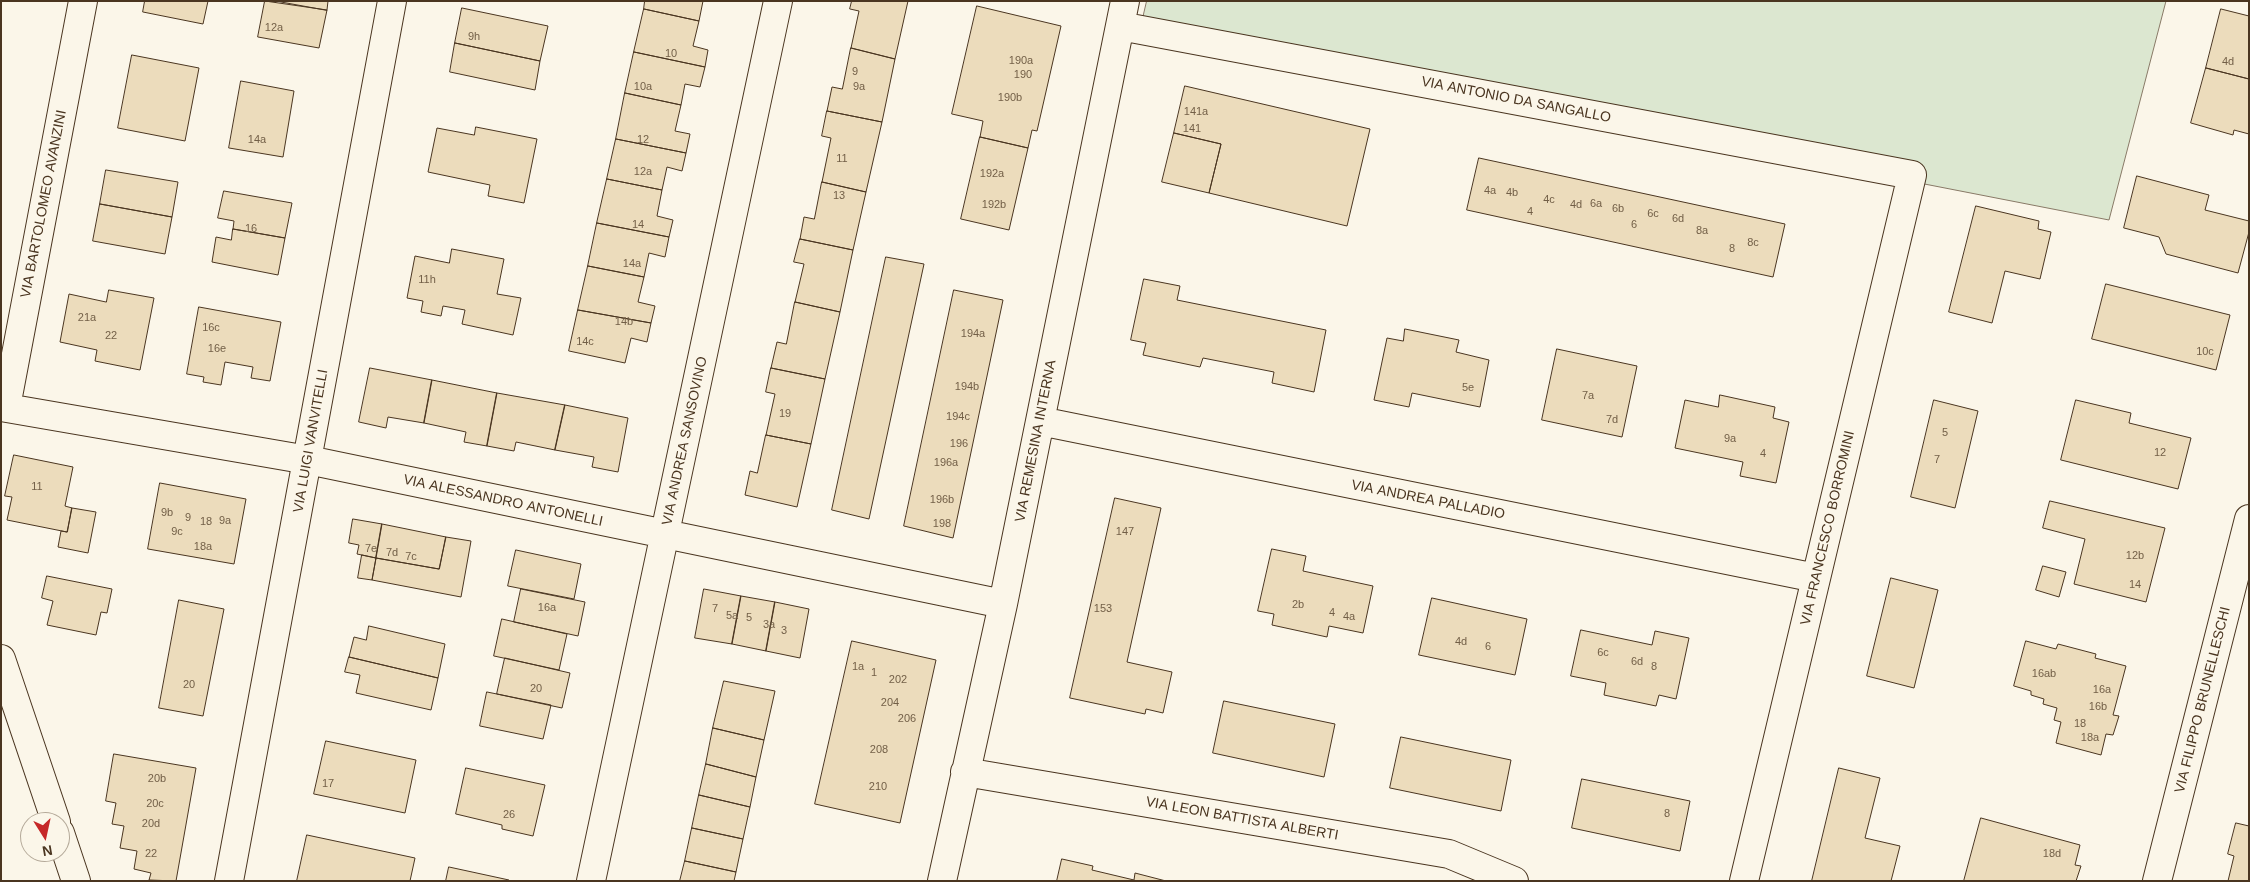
<!DOCTYPE html>
<html>
<head>
<meta charset="utf-8">
<style>
  body { margin:0 }
  #map { position:relative; width:2250px; height:882px; overflow:hidden; background:#fbf6e9; font-family:Helvetica,sans-serif }
  canvas { display:block }
  .frame { position:absolute; inset:0; border:2px solid #4a3520; pointer-events:none }
  .north { position:absolute; left:20px; top:812px; width:50px; height:50px; box-sizing:border-box; background:#fbf6e9; border:1px solid #b4a999; border-radius:50%; rotate:170deg; font-size:14px; font-weight:700; line-height:20px; text-align:center; color:#4a3520 }
  .north::after { content:''; display:block; margin:auto; width:18px; height:22px; background:#c62828; clip-path:polygon(50% 0,100% 100%,50% 72%,0 100%) }
</style>
</head>
<body>
<div id="map">
<canvas width="2250" height="882"></canvas>
<div class="frame"></div>
<div class="north">N</div>
</div>
<script>
const c = document.querySelector('canvas').getContext('2d');
c.lineJoin = 'round';
function fillPath(path, color) {
  c.fillStyle = color;
  c.fill(path, 'evenodd');
}
function strokePath(path, color, width, dash) {
  c.strokeStyle = color;
  c.lineWidth = width;
  c.lineCap = dash ? 'butt' : 'round';
  c.setLineDash(dash || []);
  c.stroke(path);
}
function write(font, color, halo, rows, align = 'center') {
  c.font = font + ' Helvetica,sans-serif';
  c.lineWidth = 4;
  c.setLineDash([]);
  c.textBaseline = 'middle';
  c.strokeStyle = halo;
  c.fillStyle = color;
  for (const [text, x, y, turn = 0] of rows) {
    c.save();
    c.translate(x, y);
    c.rotate((+turn || 0) * Math.PI / 180);
    c.textAlign = isNaN(turn) ? turn : align;
    if (halo) c.strokeText(text, 0, 0);
    c.fillText(text, 0, 0);
    c.restore();
  }
}
const green = new Path2D(`
  M1147,1h1019l-57,219 -969,-189z`);
const building = new Path2D(`
  M145,1h63l-5,23 -60,-12z
  M265,1l62,9 -8,38 -61,-11z
  M276,1h52l-1,9z
  M645,1h58l-4,20 -55,-12z
  M852,1h56l-13,58 -44,-11 8,-37 -9,-2z
  M977,6l84,20 -24,105 -5,-1 -4,18 -48,-11 3,-16 -31,-7z
  M462,8l86,18 -8,35 -85,-18z
  M644,9l55,12 -6,25 15,4 -3,17 -71,-15z
  M2221,9l28,7v63l-43,-11z
  M455,43l85,18 -5,29 -85,-18z
  M851,48l44,11 -13,63 -55,-11 5,-24 10,2z
  M634,52l71,15 -5,20 -15,-3 -4,21 -56,-12z
  M132,55l67,13 -14,73 -67,-13z
  M2206,68l43,11v55l-15,-4 -1,5 -42,-12z
  M241,81l53,10 -11,66 -54,-9z
  M1185,86l185,43 -23,97 -138,-33 12,-49 -47,-11z
  M625,93l56,12 -6,26 15,3 -4,19 -70,-14z
  M827,111l55,11 -16,70 -44,-10 9,-44 -9,-2z
  M476,127l61,12 -13,64 -36,-7 2,-11 -62,-13 9,-44 37,7z
  M1174,133l47,11 -12,49 -47,-11z
  M980,137l48,11 -19,82 -48,-11z
  M616,139l70,14 -4,18 -15,-4 -5,23 -55,-11z
  M1479,158l306,66 -12,53 -306,-67z
  M106,170l72,12 -6,35 -72,-13z
  M2137,176l72,19 -4,15 44,11v11l-11,41 -72,-19 -7,-17 -35,-9z
  M607,179l55,11 -5,26 16,4 -4,17 -72,-14z
  M822,182l44,10 -13,58 -53,-11 4,-22 10,2z
  M224,191l68,12 -7,35 -52,-9 1,-8 -16,-3z
  M100,204l72,13 -7,37 -72,-13z
  M1976,206l63,15 -1,8 13,3 -11,47 -35,-8 -13,52 -43,-11z
  M597,223l72,14 -4,20 -16,-4 -5,24 -56,-11z
  M233,229l52,9 -7,37 -66,-13 4,-25 15,3z
  M800,239l53,11 -13,62 -45,-10 9,-38 -10,-2z
  M452,249l52,10 -7,35 24,4 -8,37 -51,-11 3,-14 -22,-4 -2,10 -20,-4 2,-11 -16,-3 8,-42 34,7z
  M886,257l38,7 -55,255 -37,-9z
  M588,266l56,11 -6,25 17,4 -4,17 -73,-13z
  M1144,279l36,7 -3,14 149,30 -12,62 -42,-9 2,-11 -71,-14 -3,9 -57,-12 3,-12 -15,-3z
  M2106,284l124,31 -14,55 -124,-31z
  M109,290l45,8 -14,72 -45,-9 2,-11 -37,-8 9,-48 37,8z
  M954,290l49,10 -50,238 -49,-12z
  M795,302l45,10 -15,67 -54,-11 6,-26 9,2z
  M199,307l82,15 -11,59 -19,-3 2,-11 -28,-5 -4,23 -18,-3 1,-5 -17,-3z
  M578,310l73,13 -4,19 -16,-4 -6,25 -56,-12z
  M1405,329l54,11 -3,12 33,8 -9,47 -68,-14 -3,14 -35,-7 13,-62 16,3z
  M1557,349l80,17 -15,71 -80,-17z
  M370,368l62,12 -8,43 -36,-6 -2,11 -27,-6z
  M771,368l54,11 -14,65 -45,-9 9,-41 -9,-2z
  M432,380l65,13 -10,53 -23,-4 2,-10 -42,-9z
  M497,393l68,12 -10,45 -39,-8 -2,9 -27,-5z
  M1720,395l55,12 -2,11 16,4 -13,61 -36,-7 3,-14 -68,-14 10,-48 33,7z
  M1934,400l44,11 -23,97 -44,-11z
  M2076,400l55,13 -2,10 62,15 -13,51 -117,-29z
  M565,405l63,13 -10,54 -26,-5 2,-10 -39,-7z
  M766,435l45,9 -14,63 -52,-12 5,-24 7,2z
  M14,455l59,12 -8,39 7,2 -5,24 -60,-12 5,-23 -7,-1z
  M160,483l86,16 -12,65 -86,-15z
  M1115,498l46,10 -34,154 45,10 -9,41 -17,-4 -1,5 -75,-16z
  M2050,501l115,27 -19,74 -72,-18 11,-45 -42,-11z
  M72,508l24,4 -8,41 -30,-6 3,-16 6,1z
  M353,519l29,5 -6,34 -19,-4 2,-9 -10,-2z
  M382,524l64,13 -7,32 -63,-11z
  M446,537l25,4 -10,56 -89,-17 4,-22 63,11z
  M1272,549l34,7 -3,15 70,15 -10,47 -34,-7 -2,11 -55,-12 2,-11 -16,-3z
  M516,550l65,14 -7,35 -66,-13z
  M362,555l14,3 -4,22 -14,-2z
  M2043,566l23,6 -7,25 -23,-7z
  M47,576l65,13 -5,24 -6,-1 -5,23 -49,-10 6,-24 -11,-3z
  M1891,578l47,12 -24,98 -47,-12z
  M521,589l64,13 -7,34 -64,-14z
  M704,589l37,7 -9,48 -37,-6z
  M741,596l34,6 -9,49 -34,-7z
  M1432,598l95,21 -12,56 -96,-20z
  M179,600l45,9 -21,107 -44,-8z
  M775,602l34,7 -9,49 -34,-7z
  M502,619l65,15 -8,36 -65,-14z
  M369,626l76,18 -7,34 -89,-21 5,-20 12,3z
  M1581,630l71,15 3,-14 34,7 -13,61 -17,-4 -3,11 -52,-11 2,-12 -35,-7z
  M852,641l84,19 -36,163 -85,-19z
  M2026,641l30,8 2,-5 38,10 -1,4 31,8 -13,49 6,1 -6,19 -7,-1 -5,21 -45,-12 5,-21 -7,-2 3,-12 -14,-4 1,-5 -13,-4v-4l-17,-5z
  M349,657l89,21 -7,32 -75,-17 4,-18 -15,-3z
  M505,658l65,15 -8,35 -65,-14z
  M724,681l51,10 -11,49 -51,-12z
  M487,692l64,13 -8,34 -63,-13z
  M1224,701l111,23 -11,53 -111,-24z
  M713,728l51,12 -8,37 -50,-13z
  M1401,737l110,23 -10,51 -111,-23z
  M326,741l90,19 -11,53 -91,-19z
  M114,754l82,14 -20,113 -27,-1 2,-7 -17,-4 3,-18 -17,-3 4,-22 -12,-2 4,-21 -10,-2z
  M706,764l50,13 -6,30 -51,-12z
  M466,768l79,17 -12,51 -31,-7v-4l-46,-11z
  M1839,768l41,10 -15,60 35,8 -9,35h-79z
  M1582,779l108,22 -10,50 -108,-23z
  M699,795l51,12 -7,32 -51,-11z
  M1981,818l99,27 -5,20 6,1 -5,15h-112z
  M2236,823l13,3v55h-21l6,-25 -6,-2z
  M692,828l51,11 -7,33 -51,-11z
  M307,835l108,23 -5,23h-113z
  M1062,859l31,7 -1,4 42,10 1,-7 31,8h-109z
  M685,861l51,11 -2,9h-54z
  M449,867l60,13v1h-63z`);
const minor = new Path2D(`
  M1120,26l792,149 -168,706
  M1,407l307,53 695,144
  M6,407l77,-406
  M1040,421l776,157
  M1,659l55,163
  M965,772l484,82 65,27
  M60,833l16,48
  M229,881l163,-880
  M591,881l187,-880
  M942,881l61,-277 122,-603
  M2157,881l92,-362`);
const numberNames = [
  ["12a",274,28],
  ["9h",474,37],
  ["10",671,54],
  ["190a",1021,61],
  ["4d",2228,62],
  ["9",855,72],
  ["190",1023,75],
  ["10a",643,87],
  ["9a",859,87],
  ["190b",1010,98],
  ["141a",1196,112],
  ["141",1192,129],
  ["14a",257,140],
  ["12",643,140],
  ["11",842,159],
  ["12a",643,172],
  ["192a",992,174],
  ["4a",1490,191],
  ["4b",1512,193],
  ["13",839,196],
  ["4c",1549,200],
  ["6a",1596,204],
  ["192b",994,205],
  ["4d",1576,205],
  ["6b",1618,209],
  ["4",1530,212],
  ["6c",1653,214],
  ["6d",1678,219],
  ["14",638,225],
  ["6",1634,225],
  ["16",251,229],
  ["8a",1702,231],
  ["8c",1753,243],
  ["8",1732,249],
  ["14a",632,264],
  ["11h",427,280],
  ["21a",87,318],
  ["14b",624,322],
  ["16c",211,328],
  ["194a",973,334],
  ["22",111,336],
  ["14c",585,342],
  ["16e",217,349],
  ["10c",2205,352],
  ["194b",967,387],
  ["5e",1468,388],
  ["7a",1588,396],
  ["19",785,414],
  ["194c",958,417],
  ["7d",1612,420],
  ["5",1945,433],
  ["9a",1730,439],
  ["196",959,444],
  ["12",2160,453],
  ["4",1763,454],
  ["7",1937,460],
  ["196a",946,463],
  ["11",37,487],
  ["196b",942,500],
  ["9b",167,513],
  ["9",188,518],
  ["9a",225,521],
  ["18",206,522],
  ["198",942,524],
  ["9c",177,532],
  ["147",1125,532],
  ["18a",203,547],
  ["7e",371,549],
  ["7d",392,553],
  ["12b",2135,556],
  ["7c",411,557],
  ["14",2135,585],
  ["2b",1298,605],
  ["16a",547,608],
  ["7",715,609],
  ["153",1103,609],
  ["4",1332,613],
  ["5a",732,616],
  ["4a",1349,617],
  ["5",749,618],
  ["3a",769,625],
  ["3",784,631],
  ["4d",1461,642],
  ["6",1488,647],
  ["6c",1603,653],
  ["6d",1637,662],
  ["1a",858,667],
  ["8",1654,667],
  ["1",874,673],
  ["16ab",2044,674],
  ["202",898,680],
  ["20",189,685],
  ["20",536,689],
  ["16a",2102,690],
  ["204",890,703],
  ["16b",2098,707],
  ["206",907,719],
  ["18",2080,724],
  ["18a",2090,738],
  ["208",879,750],
  ["20b",157,779],
  ["17",328,784],
  ["210",878,787],
  ["20c",155,804],
  ["8",1667,814],
  ["26",509,815],
  ["20d",151,824],
  ["22",151,854],
  ["18d",2052,854]
];
const streetNames = [
  ["VIA ANTONIO DA SANGALLO",1516,100,11],
  ["VIA BARTOLOMEO AVANZINI",44,204,-79],
  ["VIA LUIGI VANVITELLI",311,441,-80],
  ["VIA ANDREA SANSOVINO",685,441,-78],
  ["VIA REMESINA INTERNA",1036,441,-79],
  ["VIA ANDREA PALLADIO",1428,500,11],
  ["VIA ALESSANDRO ANTONELLI",503,501,12],
  ["VIA FRANCESCO BORROMINI",1828,528,-77],
  ["VIA FILIPPO BRUNELLESCHI",2203,700,-76],
  ["VIA LEON BATTISTA ALBERTI",1242,819,10]
];
fillPath(green, '#dce7d0');
strokePath(green, '#887966', 1);
fillPath(building, '#ecdcbc');
strokePath(building, '#4a3520', 1);
strokePath(minor, '#4a3520', 30);
strokePath(minor, '#fbf6e9', 28);
write('11px', '#725f47', null, numberNames);
write('14px', '#4a3520', '#fbf6e9', streetNames);
</script>
</body>
</html>
